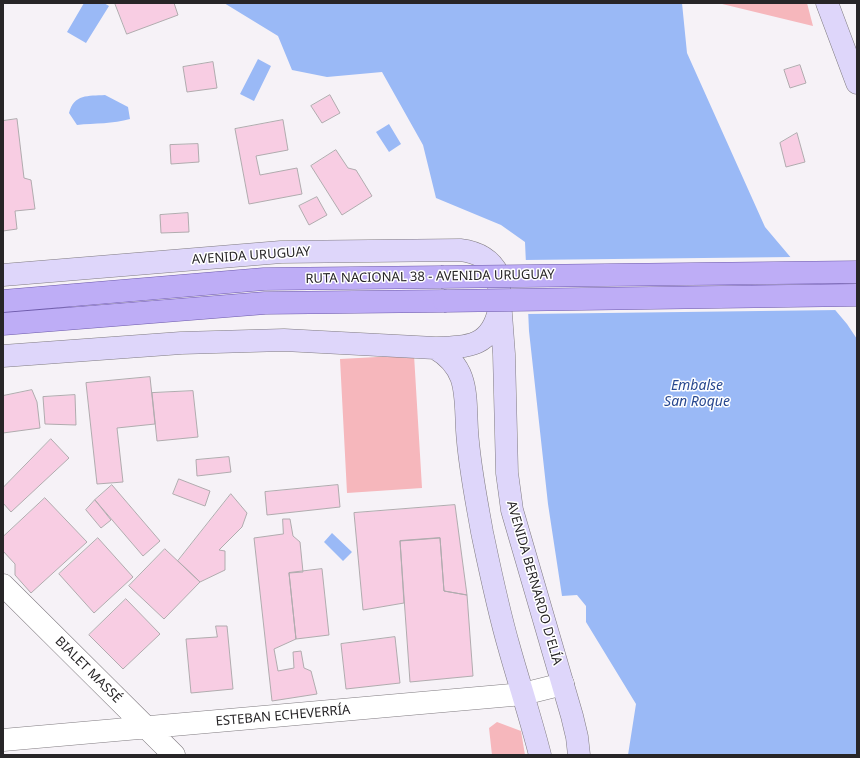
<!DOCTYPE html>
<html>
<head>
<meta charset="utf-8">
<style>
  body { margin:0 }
  #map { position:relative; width:860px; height:758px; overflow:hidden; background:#f6f2f7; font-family:"Noto Sans",sans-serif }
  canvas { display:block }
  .frame { position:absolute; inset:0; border:4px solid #272527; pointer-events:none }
</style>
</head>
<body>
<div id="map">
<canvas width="860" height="758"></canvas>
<div class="frame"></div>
</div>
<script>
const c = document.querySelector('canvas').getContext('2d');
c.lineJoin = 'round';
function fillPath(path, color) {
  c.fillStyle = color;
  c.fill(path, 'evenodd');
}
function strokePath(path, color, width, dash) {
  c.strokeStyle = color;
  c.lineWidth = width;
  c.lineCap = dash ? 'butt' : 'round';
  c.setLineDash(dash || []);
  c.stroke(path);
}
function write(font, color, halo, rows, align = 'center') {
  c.font = font + ' "Noto Sans",sans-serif';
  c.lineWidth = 3;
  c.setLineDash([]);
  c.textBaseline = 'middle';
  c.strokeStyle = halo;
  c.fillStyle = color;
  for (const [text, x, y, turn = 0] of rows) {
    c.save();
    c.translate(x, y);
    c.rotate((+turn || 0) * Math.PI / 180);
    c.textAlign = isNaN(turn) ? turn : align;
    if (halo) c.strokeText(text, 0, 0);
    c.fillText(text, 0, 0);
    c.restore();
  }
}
const green = new Path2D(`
  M718,3h89l6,23z
  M414,355l8,133 -75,5 -7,-134z
  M497,722l24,9 4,24h-33l-3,-27z`);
const water = new Path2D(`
  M84,3h20l5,3 -23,37 -19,-11z
  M224,3h458l5,50 78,174 82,97 10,15v416h-229l8,-51 -50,-82v-16l-9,-11 -15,1 -14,-92 -19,-173 -4,-89 -24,-17 -65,-27 -13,-53 -41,-73 -55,5 -35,-7 -14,-34z
  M258,59l13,7 -17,35 -14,-7z
  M105,95l23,12 2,12c-17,5 -35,4 -53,6l-8,-12c5,-19 19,-17 36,-18z
  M389,124l12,20 -12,8 -13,-20z
  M332,533l20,19 -9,9 -19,-19z`);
const pier = new Path2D(`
  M793,257l46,53 -313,4 -2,-54z`);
const building = new Path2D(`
  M115,3h59l4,12 -51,19z
  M213,62l4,26 -30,4 -4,-25z
  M800,65l6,18 -16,5 -6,-18z
  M330,95l10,18 -18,10 -11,-17z
  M17,119l7,59 7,2 4,29 -20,2 2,18 -14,2v-110z
  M283,120l5,30 -32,6 4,19 37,-7 5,26 -53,10 -14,-75z
  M797,133l8,29 -19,5 -6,-24z
  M198,144l1,18 -28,2 -1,-19z
  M336,150l12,18 8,2 16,26 -30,19 -31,-49z
  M317,197l10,18 -18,10 -10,-19z
  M188,213l1,19 -28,1 -1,-18z
  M150,377l5,47 -38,4 6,54 -26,2 -11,-101z
  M32,390l5,12 3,26 -37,5v-37z
  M193,391l5,46 -41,4 -5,-48z
  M75,395l1,30 -31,-1 -2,-27z
  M51,439l18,19 -58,54 -8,-9v-15z
  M229,457l2,15 -34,4 -1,-16z
  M179,479l31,12 -5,15 -32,-12z
  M112,485l48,56 -17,15 -48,-56z
  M338,485l2,22 -73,8 -2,-23z
  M231,494l16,19 -5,14 -23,23 6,1v19l-25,12 -22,-21z
  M45,498l42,44 -56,51 -16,-18v-11l-12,-13v-14z
  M95,500l16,20 -10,8 -15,-18z
  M455,505l12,90 -23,-4 -4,-53 -40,3 4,62 -41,7 -9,-97z
  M283,519h7l3,17 7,6 3,30 -14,1 7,66 -22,10 4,22 16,-3 -1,-16 8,-1 3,17 7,3 6,23 -45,7 -18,-163 29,-4z
  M98,538l35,39 -39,36 -35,-39z
  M440,538l4,53 23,4 6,81 -63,6 -10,-141z
  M165,549l35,33 -36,37 -35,-33z
  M322,569l7,66 -33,4 -7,-66z
  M126,599l34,35 -37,35 -34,-34z
  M216,626h11l6,63 -42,4 -5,-54 31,-2z
  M395,637l5,46 -54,6 -5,-45z`);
const minor = new Path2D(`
  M3,585l171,170
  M3,740l520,-46 40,-10`);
const secondary = new Path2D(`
  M827,3l30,80
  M3,275l278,-23 179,-2c17,2 30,8 38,24l6,80 3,119 3,22 2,15 60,206 5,21 2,18
  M435,348c34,20 30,46 32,82 2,34 9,68 15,102 8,38 16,77 27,115 10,36 22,72 31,108
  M3,356l178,-13 103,-3 151,8c33,-1 56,-1 64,-38`);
const primary = new Path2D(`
  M3,301l261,-22 177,-2
  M3,324l262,-21 179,-2`);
const primaryBridge = new Path2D(`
  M441,277l416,-5
  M444,301l413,-6`);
const streetNames = [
  ["AVENIDA URUGUAY",251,256,-4],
  ["RUTA NACIONAL 38 - AVENIDA URUGUAY",430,277,-1],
  ["AVENIDA BERNARDO D'ELÍA",534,583,74],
  ["BIALET MASSÉ",88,670,45],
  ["ESTEBAN ECHEVERRÍA",283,716,-5]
];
const waterNames = [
  ["Embalse",697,386],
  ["San Roque",697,402]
];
fillPath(green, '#f6b7bc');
fillPath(water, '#9ab9f6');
fillPath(pier, '#f6f2f7');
fillPath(building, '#f8cde3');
strokePath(building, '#b0abae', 1);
strokePath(minor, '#807c81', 23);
strokePath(secondary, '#807c81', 23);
strokePath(primary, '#6d5aaa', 23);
strokePath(minor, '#fff', 22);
strokePath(secondary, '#ded6fa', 22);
strokePath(primary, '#beadf6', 22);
strokePath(primaryBridge, '#6d5aaa', 23, []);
strokePath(primaryBridge, '#beadf6', 22);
write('13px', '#272527', '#fff', streetNames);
write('italic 14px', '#28488f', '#fff', waterNames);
</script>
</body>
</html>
